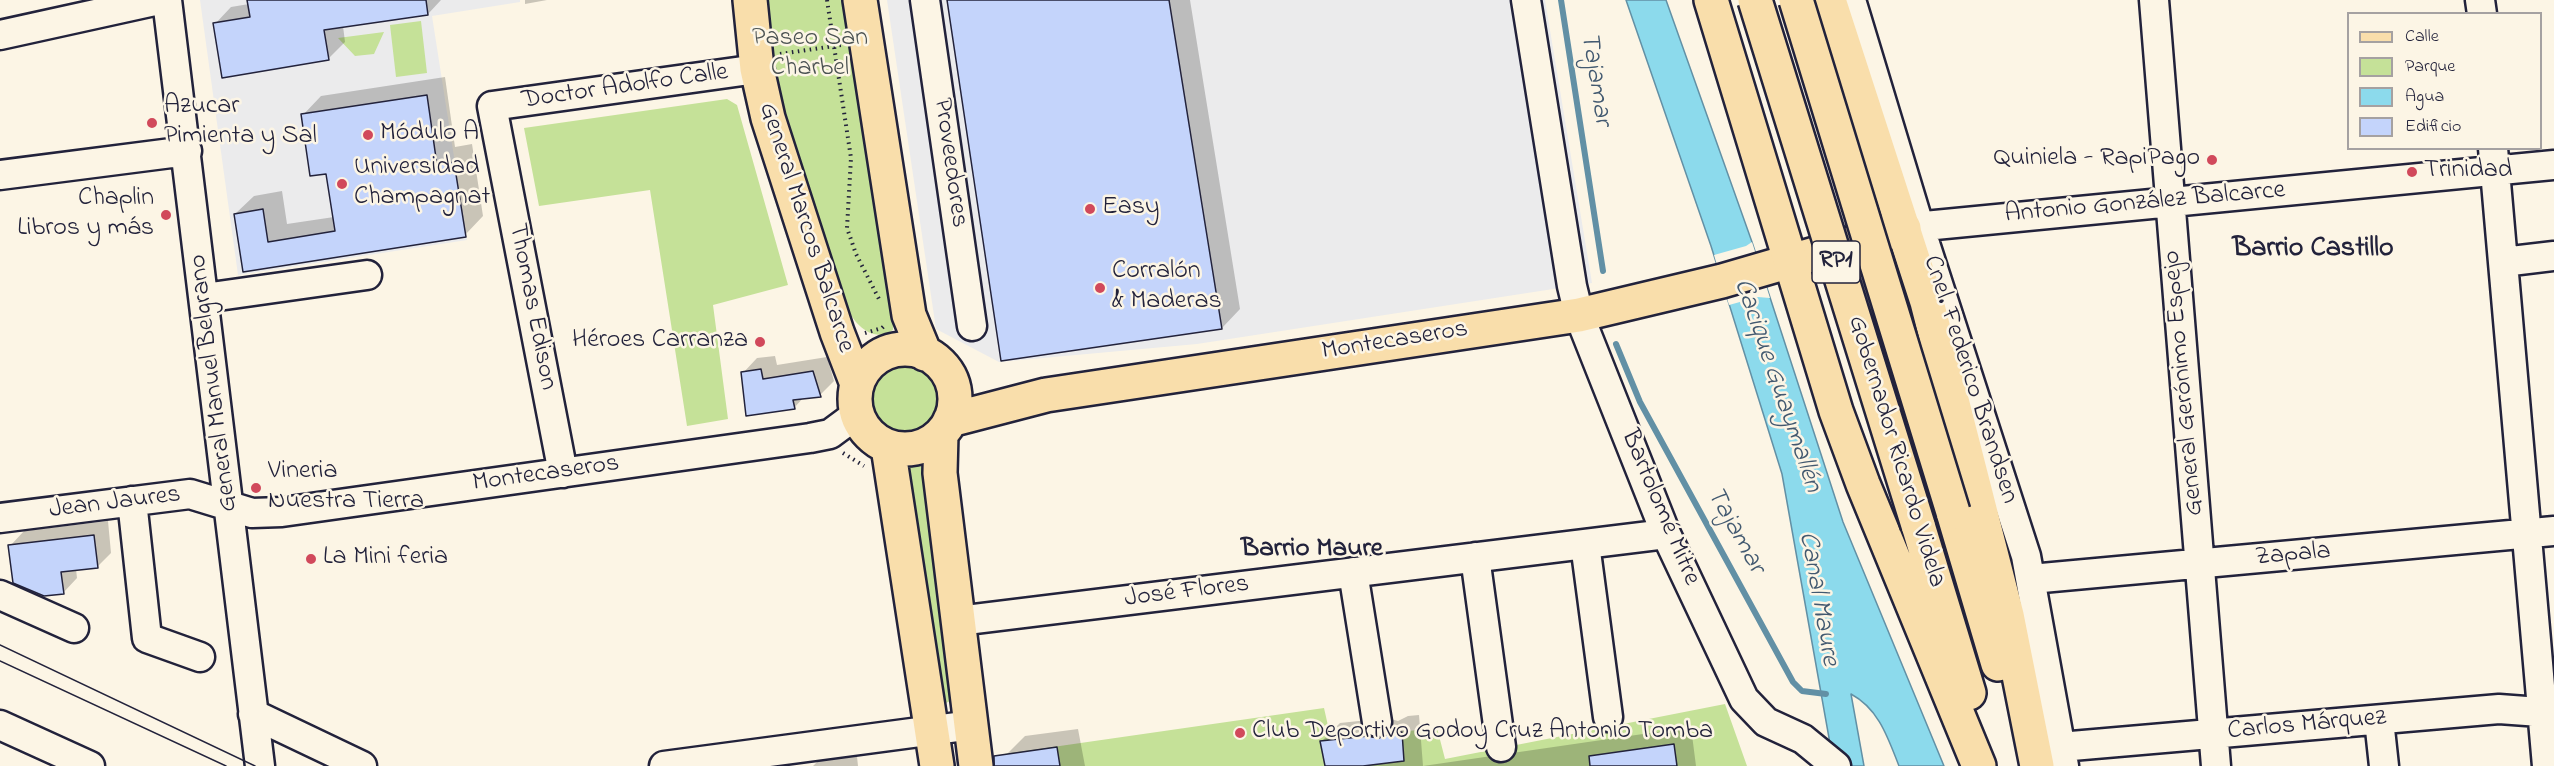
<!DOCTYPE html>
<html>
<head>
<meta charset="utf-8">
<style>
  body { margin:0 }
  #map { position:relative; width:2554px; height:766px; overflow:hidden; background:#fcf5e5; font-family:"Indie Flower",sans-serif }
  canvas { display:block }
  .legend { position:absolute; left:2347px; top:12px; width:195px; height:138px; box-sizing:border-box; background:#fcf5e5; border:2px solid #a5a1a1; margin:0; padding:8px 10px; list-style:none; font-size:18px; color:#22223b }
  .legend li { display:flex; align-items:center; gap:12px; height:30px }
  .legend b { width:30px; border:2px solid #a5a1a1 }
</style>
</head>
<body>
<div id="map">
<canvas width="2554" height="766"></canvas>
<ul class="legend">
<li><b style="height:8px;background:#f9deab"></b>Calle</li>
<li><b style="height:16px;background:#c5e198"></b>Parque</li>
<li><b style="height:16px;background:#8cdaec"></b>Agua</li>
<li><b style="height:16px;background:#c4d4fb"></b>Edificio</li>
</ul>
</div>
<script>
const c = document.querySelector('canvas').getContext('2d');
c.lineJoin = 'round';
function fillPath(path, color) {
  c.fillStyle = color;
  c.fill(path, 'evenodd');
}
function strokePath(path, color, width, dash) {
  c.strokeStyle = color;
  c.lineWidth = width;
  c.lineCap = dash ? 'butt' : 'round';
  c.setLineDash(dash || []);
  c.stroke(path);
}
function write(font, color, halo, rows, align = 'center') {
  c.font = font + ' "Indie Flower",sans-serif';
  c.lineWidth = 5;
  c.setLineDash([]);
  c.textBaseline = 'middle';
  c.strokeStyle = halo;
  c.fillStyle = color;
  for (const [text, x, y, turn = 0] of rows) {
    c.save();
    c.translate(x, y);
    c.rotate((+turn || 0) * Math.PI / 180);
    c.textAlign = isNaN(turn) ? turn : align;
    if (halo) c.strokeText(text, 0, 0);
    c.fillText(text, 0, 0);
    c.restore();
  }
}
const built = new Path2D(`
  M200,0h320v2l-88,14 35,224 -229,35z
  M887,0h658l47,283 -395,61 -198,18 -63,-33z`);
const green = new Path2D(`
  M763,0h82l48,322v8c-20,14 -39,-6 -47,-24l-77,-239z
  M421,21l6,52 -31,4 -6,-52z
  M384,32l-10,22 -19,2 -17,-18z
  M727,99l10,6 51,180 -75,20 15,114 -41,7 -37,-236 -111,16 -15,-78z
  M868 399a37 37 0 1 1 74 0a37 37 0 1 1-74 0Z
  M926,459l26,241 -8,4h-4l-35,-242z
  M1725,704l22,62h-741l-2,-12 320,-46 7,31 106,-11 8,31z`);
const water = new Path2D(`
  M1626,0h40l86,242 91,280 101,244h-45c-11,-28 -20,-57 -48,-72l13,72h-30l-52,-292 -71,-228z`);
const pier = new Path2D(`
  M1752,242l18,56 -12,-1 -29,8 -15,-50 32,-9z`);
const shadow = new Path2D(`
  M249,0h192l-13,14 -85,12 2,16 -17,17 -113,-35 16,-17 18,-3z
  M525,0h22l-22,4z
  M948,0h242l50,309 -18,19z
  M445,77l10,70 17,-3 11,72 -18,19 -221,35 -9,-56 19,-18 28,-5 5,33 47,-7 -7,-45 -24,-57 18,-19z
  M775,356l2,9 50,-8 7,24 -14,14 -16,2 -10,11 -51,-35 14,-15z
  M108,521l3,32 -14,14 -21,2 1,9 -14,15 -53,-47 14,-15z
  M1419,715l4,51 268,-39 5,39h-369l-5,-25 18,-18 47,-5 11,3 10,-5z
  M1078,729l7,37h-78l-1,-11 19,-19z
  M856,747l2,19h-45l14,-14z`);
const stream = new Path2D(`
  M1561,0l42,271
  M1616,344l24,58 153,280 9,9 24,3`);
const building = new Path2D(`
  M247,0h179l2,15 -104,15 5,30 -107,18 -9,-55 37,-6z
  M947,0h222l53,329 -221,32z
  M427,95l10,70 17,-3 12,75 -223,35 -9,-58 29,-5 5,33 67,-11 -9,-57 -16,2 -9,-62z
  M761,369l2,10 50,-8 8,26 -28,3 2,9 -49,7 -5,-44z
  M94,535l4,33 -37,4 3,22 -20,2 -31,-13 -5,-38z
  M1402,732l2,29 -41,5h-38l-5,-25 48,-5 11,2 10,-5z
  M1674,744l3,22h-87l-1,-10z
  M1057,747l3,19h-66v-10z`);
const path = new Path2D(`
  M827,0l24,158 -4,70 9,26 23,45
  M780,54l61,-9
  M865,333l17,-5 3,-3
  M843,453l21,13`);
const minor = new Path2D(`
  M167,0l93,766
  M925,0l47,326
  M1526,0l46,286 7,29 87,219 78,165 22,23 37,17 33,27
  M1851,0l68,225 107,331 38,210
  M2154,0l62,766
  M2480,0l2,14
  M0,35l159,-35
  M2493,148l54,618
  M0,175l187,-24
  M1904,228l650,-63
  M2503,262l51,-6
  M204,298l163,-23
  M563,473l-71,-367 265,-37
  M132,501l15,137 53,19
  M0,518l190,-24 62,19 30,-1 528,-74 20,-4 27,-20
  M1585,544l23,173
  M1475,557l26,190
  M1353,572l24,150
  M2031,579l523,-48
  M0,595l74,33
  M958,621l708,-87
  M253,714l109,52
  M2379,720l5,46
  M0,725l90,41
  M2060,747l439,-38 55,4
  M664,766l308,-41`);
const major = new Path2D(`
  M750,0l7,69 11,49 69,214 20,52
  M860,0l49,315 16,39
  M855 399a50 50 0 1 1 100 0a50 50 0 1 1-100 0Z
  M950,420l96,-25 533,-80 143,-34 182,-53
  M941,434l-1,39 36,293
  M888,447l49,319`);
const highway = new Path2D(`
  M1711,0l125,411 27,73 116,282
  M1829,0l98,302 80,313 30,151
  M1953,512l45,152
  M1918,525l51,168`);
const tram = new Path2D(`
  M0,645l255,121
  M0,661l226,105`);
const highwayBridge = new Path2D(`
  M1755,0l163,525
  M1796,0l157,512`);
const markers = [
  [152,123,6,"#d1495b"],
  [368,135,6,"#d1495b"],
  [2212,160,6,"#d1495b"],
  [2412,172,6,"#d1495b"],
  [342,184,6,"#d1495b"],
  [1090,209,6,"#d1495b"],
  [166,215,6,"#d1495b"],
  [1100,288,6,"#d1495b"],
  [760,342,6,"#d1495b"],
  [256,488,6,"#d1495b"],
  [311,559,6,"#d1495b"],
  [1240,733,6,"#d1495b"]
];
const shields = [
  [1836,262,48]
];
const shieldNames = [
  ["RP1",1836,262]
];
const parkNames = [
  ["Paseo San",810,40],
  ["Charbel",810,70]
];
const streetNames = [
  ["Doctor Adolfo Calle",625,88,-8],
  ["Proveedores",949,163,82],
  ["Antonio González Balcarce",2145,204,-5],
  ["General Marcos Balcarce",805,228,72],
  ["Thomas Edison",531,307,79],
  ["Montecaseros",1395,342,-9],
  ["Cnel. Federico Brandsen",1969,380,72],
  ["General Manuel Belgrano",215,383,-97],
  ["General Gerónimo Espejo",2185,383,-95],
  ["Gobernador Ricardo Videla",1895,452,73],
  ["Montecaseros",546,475,-8],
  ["Jean Jaures",115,504,-7],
  ["Bartolomé Mitre",1659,508,67],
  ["Zapala",2293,556,-5],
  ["José Flores",1187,593,-7],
  ["Carlos Márquez",2307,726,-5]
];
const poiNames = [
  ["Azucar",164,108],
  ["Pimienta y Sal",164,138],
  ["Módulo A",380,135],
  ["Quiniela - RapiPago",2200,160,"right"],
  ["Universidad",354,169],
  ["Champagnat",354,199],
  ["Trinidad",2424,172],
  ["Chaplin",154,200,"right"],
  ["Libros y más",154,230,"right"],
  ["Easy",1102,209],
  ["Corralón",1112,273],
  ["& Maderas",1112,303],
  ["Héroes Carranza",748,342,"right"],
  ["Vineria",268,473],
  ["Nuestra Tierra",268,503],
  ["La Mini feria",323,559],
  ["Club Deportivo Godoy Cruz Antonio Tomba",1252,733]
];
const waterNames = [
  ["Tajamar",1594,79,81],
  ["Cacique Guaymallén",1776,386,71],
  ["Tajamar",1734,531,61],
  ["Canal Maure",1817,599,80]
];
const neighbourhoodNames = [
  ["Barrio Maure",1312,551]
];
const quarterNames = [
  ["Barrio Castillo",2313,250]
];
fillPath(built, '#ebebec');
fillPath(green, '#c5e198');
fillPath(water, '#8cdaec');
strokePath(water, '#6290a5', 1.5);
fillPath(pier, '#fcf5e5');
fillPath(shadow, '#0003');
strokePath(stream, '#6290a5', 6);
fillPath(building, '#c4d4fb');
strokePath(building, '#22223b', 1.5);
strokePath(minor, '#22223b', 33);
strokePath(major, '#22223b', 38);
strokePath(highway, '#22223b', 38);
strokePath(path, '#22223b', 4, [1.5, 4.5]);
strokePath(minor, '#fcf5e5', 28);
strokePath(major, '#f9deab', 33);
strokePath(highway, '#f9deab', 33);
strokePath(tram, '#22223b', 1.5);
strokePath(highwayBridge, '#22223b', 38, []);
strokePath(highwayBridge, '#f9deab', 33);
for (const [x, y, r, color] of markers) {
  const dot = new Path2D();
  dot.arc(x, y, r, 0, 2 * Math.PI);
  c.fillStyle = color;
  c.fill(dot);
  strokePath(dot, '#fcf5e5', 2);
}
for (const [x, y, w] of shields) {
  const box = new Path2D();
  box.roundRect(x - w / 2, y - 21, w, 42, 4.5);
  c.fillStyle = '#fcf5e5';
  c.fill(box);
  strokePath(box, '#22223b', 1.5);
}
write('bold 24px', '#22223b', null, shieldNames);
write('26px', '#4b5252', '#fcf5e5', parkNames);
write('26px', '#22223b', '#fcf5e5', streetNames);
write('26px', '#22223b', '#fcf5e5', poiNames, 'left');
write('italic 27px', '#425970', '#fcf5e5', waterNames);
write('bold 27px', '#22223b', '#fcf5e5', neighbourhoodNames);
write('bold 28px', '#22223b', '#fcf5e5', quarterNames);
</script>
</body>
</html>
